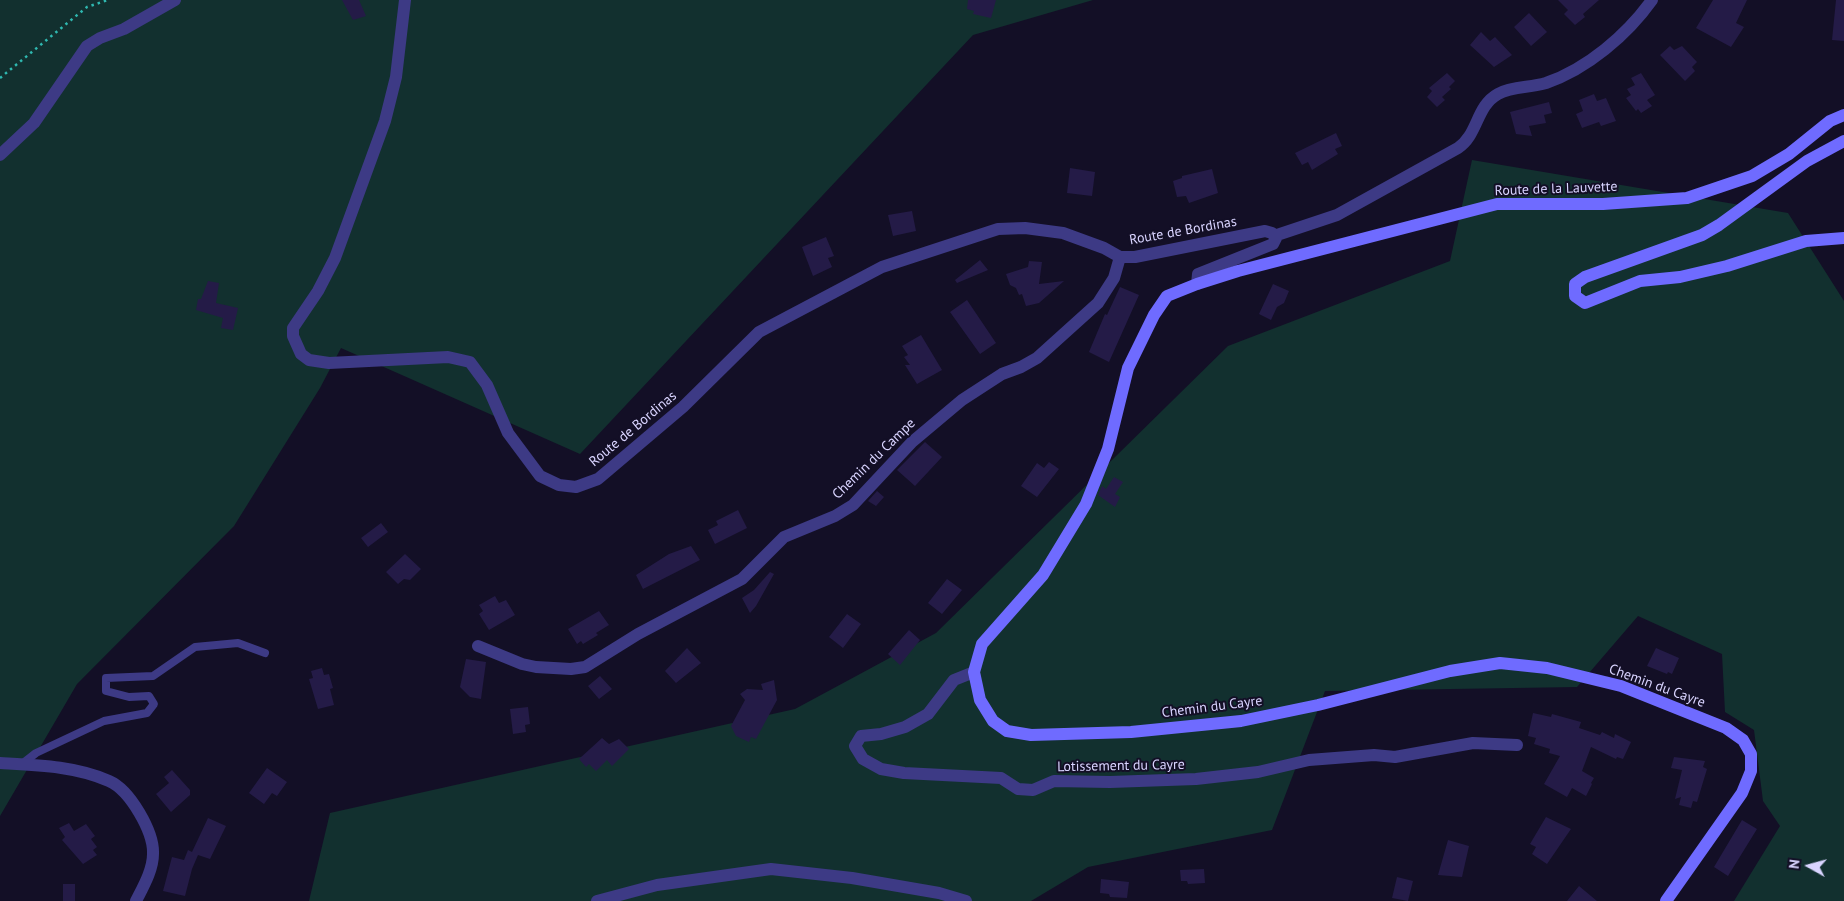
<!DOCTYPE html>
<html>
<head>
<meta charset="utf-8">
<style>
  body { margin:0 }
  #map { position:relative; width:1844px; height:901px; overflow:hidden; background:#130f26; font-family:"PT Sans",sans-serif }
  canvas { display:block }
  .north { position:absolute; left:1784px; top:841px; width:50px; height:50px; -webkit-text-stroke:4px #130f26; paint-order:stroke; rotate:277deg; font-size:14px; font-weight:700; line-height:20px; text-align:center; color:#d9d4ff }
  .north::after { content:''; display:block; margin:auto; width:18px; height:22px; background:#d9d4ff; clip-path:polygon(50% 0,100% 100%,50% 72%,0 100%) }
</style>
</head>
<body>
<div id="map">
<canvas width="1844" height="901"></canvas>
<div class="north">N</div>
</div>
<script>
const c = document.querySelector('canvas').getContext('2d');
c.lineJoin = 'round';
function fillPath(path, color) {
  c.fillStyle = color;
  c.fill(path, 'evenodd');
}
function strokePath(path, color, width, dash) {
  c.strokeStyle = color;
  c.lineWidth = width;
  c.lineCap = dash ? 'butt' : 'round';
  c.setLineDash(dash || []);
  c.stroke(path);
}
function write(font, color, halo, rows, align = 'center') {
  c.font = font + ' "PT Sans",sans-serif';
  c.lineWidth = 4;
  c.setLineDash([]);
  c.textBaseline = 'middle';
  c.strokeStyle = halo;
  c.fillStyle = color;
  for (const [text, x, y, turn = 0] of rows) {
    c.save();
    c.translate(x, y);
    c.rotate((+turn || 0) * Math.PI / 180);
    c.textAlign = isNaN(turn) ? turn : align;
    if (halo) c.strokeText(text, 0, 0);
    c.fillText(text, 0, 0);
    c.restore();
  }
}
const green = new Path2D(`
  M0,0h1093l-120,35 -393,419 -239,-106 -21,40 -86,138 -157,158 -77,132z
  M1472,160l316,53 56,88v600h-110l46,-75 -17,-25 -9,-71 -29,-18 -3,-58 -84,-38 -61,71 -252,4 -53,139 -184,37 -57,34h-722l21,-88 465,-104 141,-76 292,-287 222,-85z`);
const building = new Path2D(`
  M342,0h17l7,16 -13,4z
  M968,0h28l-5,18 -18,-4 1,-3 -7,-2z
  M1558,0h41l-16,14 2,3 -10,8 -11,-11 4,-4z
  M1713,0h34l-11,23 8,4 -13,20 -35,-19z
  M1836,0h8v41l-12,-1z
  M1529,13l18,19 -16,14 -17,-19z
  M1481,32l9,9 5,-4 17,18 -18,12 -24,-22z
  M1670,46l4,4 8,-4 15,16 -5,5 3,4 -10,10 -25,-26z
  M1447,73l8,8 -6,6 2,2 -9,8 3,3 -8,7 -10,-10 5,-6 -3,-3z
  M1641,73l14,22 -8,5 5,6 -11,7 -3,-4 -2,2 -10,-13 5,-3 -4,-6 8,-4 -4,-7z
  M1594,94l3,7 9,-3 10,23 -15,5 -2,-4 -17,6 -6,-14 7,-3 -4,-11z
  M1549,102l3,11 -8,2 2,8 -17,3 3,10 -16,-2 -6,-22z
  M1336,133l6,13 -7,3 3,5 -26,16 -4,-8 -6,3 -7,-12z
  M1070,168l25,4 -3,24 -25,-3z
  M1212,169l6,24 -29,10 -3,-7 -9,1 -4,-16 9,-3v-2z
  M912,211l4,20 -23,5 -5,-21z
  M826,237l8,19 -6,2 4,9 -19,9 -11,-29z
  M980,260l8,10 -31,13 -2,-3z
  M1029,261l13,1 -3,22 25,-3 -25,22 -13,3 -4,-12 -3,1 -3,-7 -6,-3 -4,-11 22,-7z
  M208,281l11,2 -3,20 22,5 -5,22 -12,-2 2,-10 -27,-8 2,-11h3z
  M1273,284l16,7 -5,12 -7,4 -6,13 -12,-6z
  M1120,287l19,8 -30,67 -20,-10 16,-38 2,1z
  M967,300l29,43 -16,11 -30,-42z
  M921,335l21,35 -25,14 -12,-19h5l-6,-8 4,-2 -6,-9z
  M925,442l17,15 -27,29 -18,-16z
  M1049,462l10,7 -22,28 -16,-11 16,-23 7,5z
  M1114,477l9,5 -8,12 5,3 -5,10 -17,-12 4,-9 4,3z
  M877,491l7,6 -8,9 -8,-5z
  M738,510l9,18 -32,16 -7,-14 10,-5 -2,-4z
  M381,523l7,9 -20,15 -7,-9z
  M691,546l9,14 -57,29 -7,-14 33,-21z
  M405,554l16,15 -11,11 -6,-1 -6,5 -12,-12z
  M770,572l4,2 -18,32 -6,7 -8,-15 12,-8z
  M947,579l15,11 -20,24 -14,-11z
  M495,596l4,7 7,-3 9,15 -26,15 -10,-16 4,-3 -4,-6z
  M599,611l10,14 -13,8 2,2 -15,9 -2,-3 -4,3 -9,-15z
  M847,614l14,10 -18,24 -14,-11z
  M909,630l11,10 -20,25 -12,-11z
  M687,648l14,15 -25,20 -11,-12z
  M1656,648l23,10 -7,16 -4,-2 -1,2 -20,-8z
  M466,659l20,3 -5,37 -11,-2 -10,-10z
  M322,668l2,7 5,-1 4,14 -3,1 4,16 -16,4 -9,-30 4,-1 -2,-7z
  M600,676l12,13 -13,10 -11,-13z
  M774,680l3,20 -21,39 -5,-2 -2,5 -13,-6 -5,-10 14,-26 -5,-6 7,-5 16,1 -2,-6z
  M528,707l2,17 -5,1 1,7 -13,2 -3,-25z
  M1533,713l18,4 1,-3 29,8 -2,6 21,7 2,-3 12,6 1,-4 16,8 -8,17 -6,-2 -1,2 -25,-12 -9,24 12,7 -3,5 1,1 -6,12 -14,-8 -5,9 -23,-13 16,-28 -11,-3 1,-4 -16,-5 2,-6 -8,-2z
  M602,738l7,6 10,-5 10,10 -17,17 -5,-6 -11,11 -7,-7 -3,3 -7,-8z
  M1674,757l31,4 -2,6 4,2 -10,33 -4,-1 -2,7 -12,-3 2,-8 -6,2 7,-29 -11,-2z
  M267,768l20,14 -10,14 -5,-3 -8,11 -15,-11z
  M172,770l18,20v5l-19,17 -15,-18 13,-11 -5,-6z
  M1546,817l25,12 -24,35 -15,-10 4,-7 -6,-3z
  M208,818l18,8 -16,33 -12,-4 -6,14 -7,27 -22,-5 9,-34 12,3 4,-10 4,2z
  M1742,820l15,9 -29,47 -14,-9z
  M69,823l5,8 12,-7 9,12 -4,3 6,8 -4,3 4,5 -14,9 -21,-24 3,-3 -6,-9z
  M1448,840l21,6 -7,31 -24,-2z
  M1204,869l1,14 -17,1 -1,-3h-6l-1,-11z
  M1397,877l16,4 -5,20 -16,-3z
  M1101,879l28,3 -2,16 -17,-1 -1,-3 -9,-1z
  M63,884h12v17h-12z
  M1579,886l18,15h-30z`);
const path = new Path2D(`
  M0,78l87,-71 21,-7`);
const lane = new Path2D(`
  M22,764l14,-11 68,-32 43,-8 7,-9 -5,-8 -20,1 -23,-6v-13l47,-2 42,-29 43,-4 27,10`);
const street = new Path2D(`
  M405,0l-9,77 -11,44 -50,137 -17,33 -25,37v8l8,18 8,6 20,3 119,-6 22,5 17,23 21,48 32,43 19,9 17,2 22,-8 85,-72 76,-75 123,-65 116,-38 27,-1 38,5 41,15 16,9h15l130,-26 7,2 4,5 -3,6 -75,30 -1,10
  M0,155l34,-32 53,-77 13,-8 24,-9 51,-29
  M1274,236l63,-21 121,-67c20,-13 18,-42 40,-54 14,-8 32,-6 48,-11 41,-14 81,-48 106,-83
  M478,646l44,18 14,3 35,2 14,-2 53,-33 104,-55 42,-42 51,-21 18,-11 59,-63 50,-42 40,-26 19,-7 16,-9 61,-55 16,-25 6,-21
  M974,672l-20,8 -26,34 -23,13 -24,7 -20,2 -6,10 8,13 18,10 23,4 97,5 17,11 15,1 21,-9 56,1 86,-3 62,-7 51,-12 65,-5 21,2 78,-14 44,2
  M0,763c36,2 76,3 109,18 21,9 45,51 44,73 0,16 -10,33 -17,47
  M597,901l60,-16 114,-16 81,9 87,15 27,8`);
const secondary = new Path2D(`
  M1844,141l-37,20 -88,64 -17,10 -117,42 -10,7v12l10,7 55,-22 40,-4 47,-11 79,-25 38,-3
  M1666,901l76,-108 9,-22v-17l-8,-14 -17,-12 -105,-42 -74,-18 -47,-5 -50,8 -132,34 -77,16 -110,11 -100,3 -24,-4 -14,-10 -13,-21 -6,-28 8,-28 61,-69 43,-71 22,-55 20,-81 26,-53 13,-19 30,-12 41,-13 259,-67h106l84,-6 65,-22 37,-22 41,-33 14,-6`);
const streetNames = [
  ["Route de la Lauvette",1556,189,-2],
  ["Route de Bordinas",1183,231,-10],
  ["Route de Bordinas",633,429,-40],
  ["Chemin du Campe",874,459,-44],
  ["Chemin du Cayre",1657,686,20],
  ["Chemin du Cayre",1212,707,-7],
  ["Lotissement du Cayre",1121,766,-1]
];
fillPath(green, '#12302f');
fillPath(building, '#241b47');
strokePath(path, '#2fb8b0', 2.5, [2.5, 4]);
strokePath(lane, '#3d3a85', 8);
strokePath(street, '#3d3a85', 12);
strokePath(secondary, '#6f6bff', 12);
write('14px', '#d9d4ff', '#130f26', streetNames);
</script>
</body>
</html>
